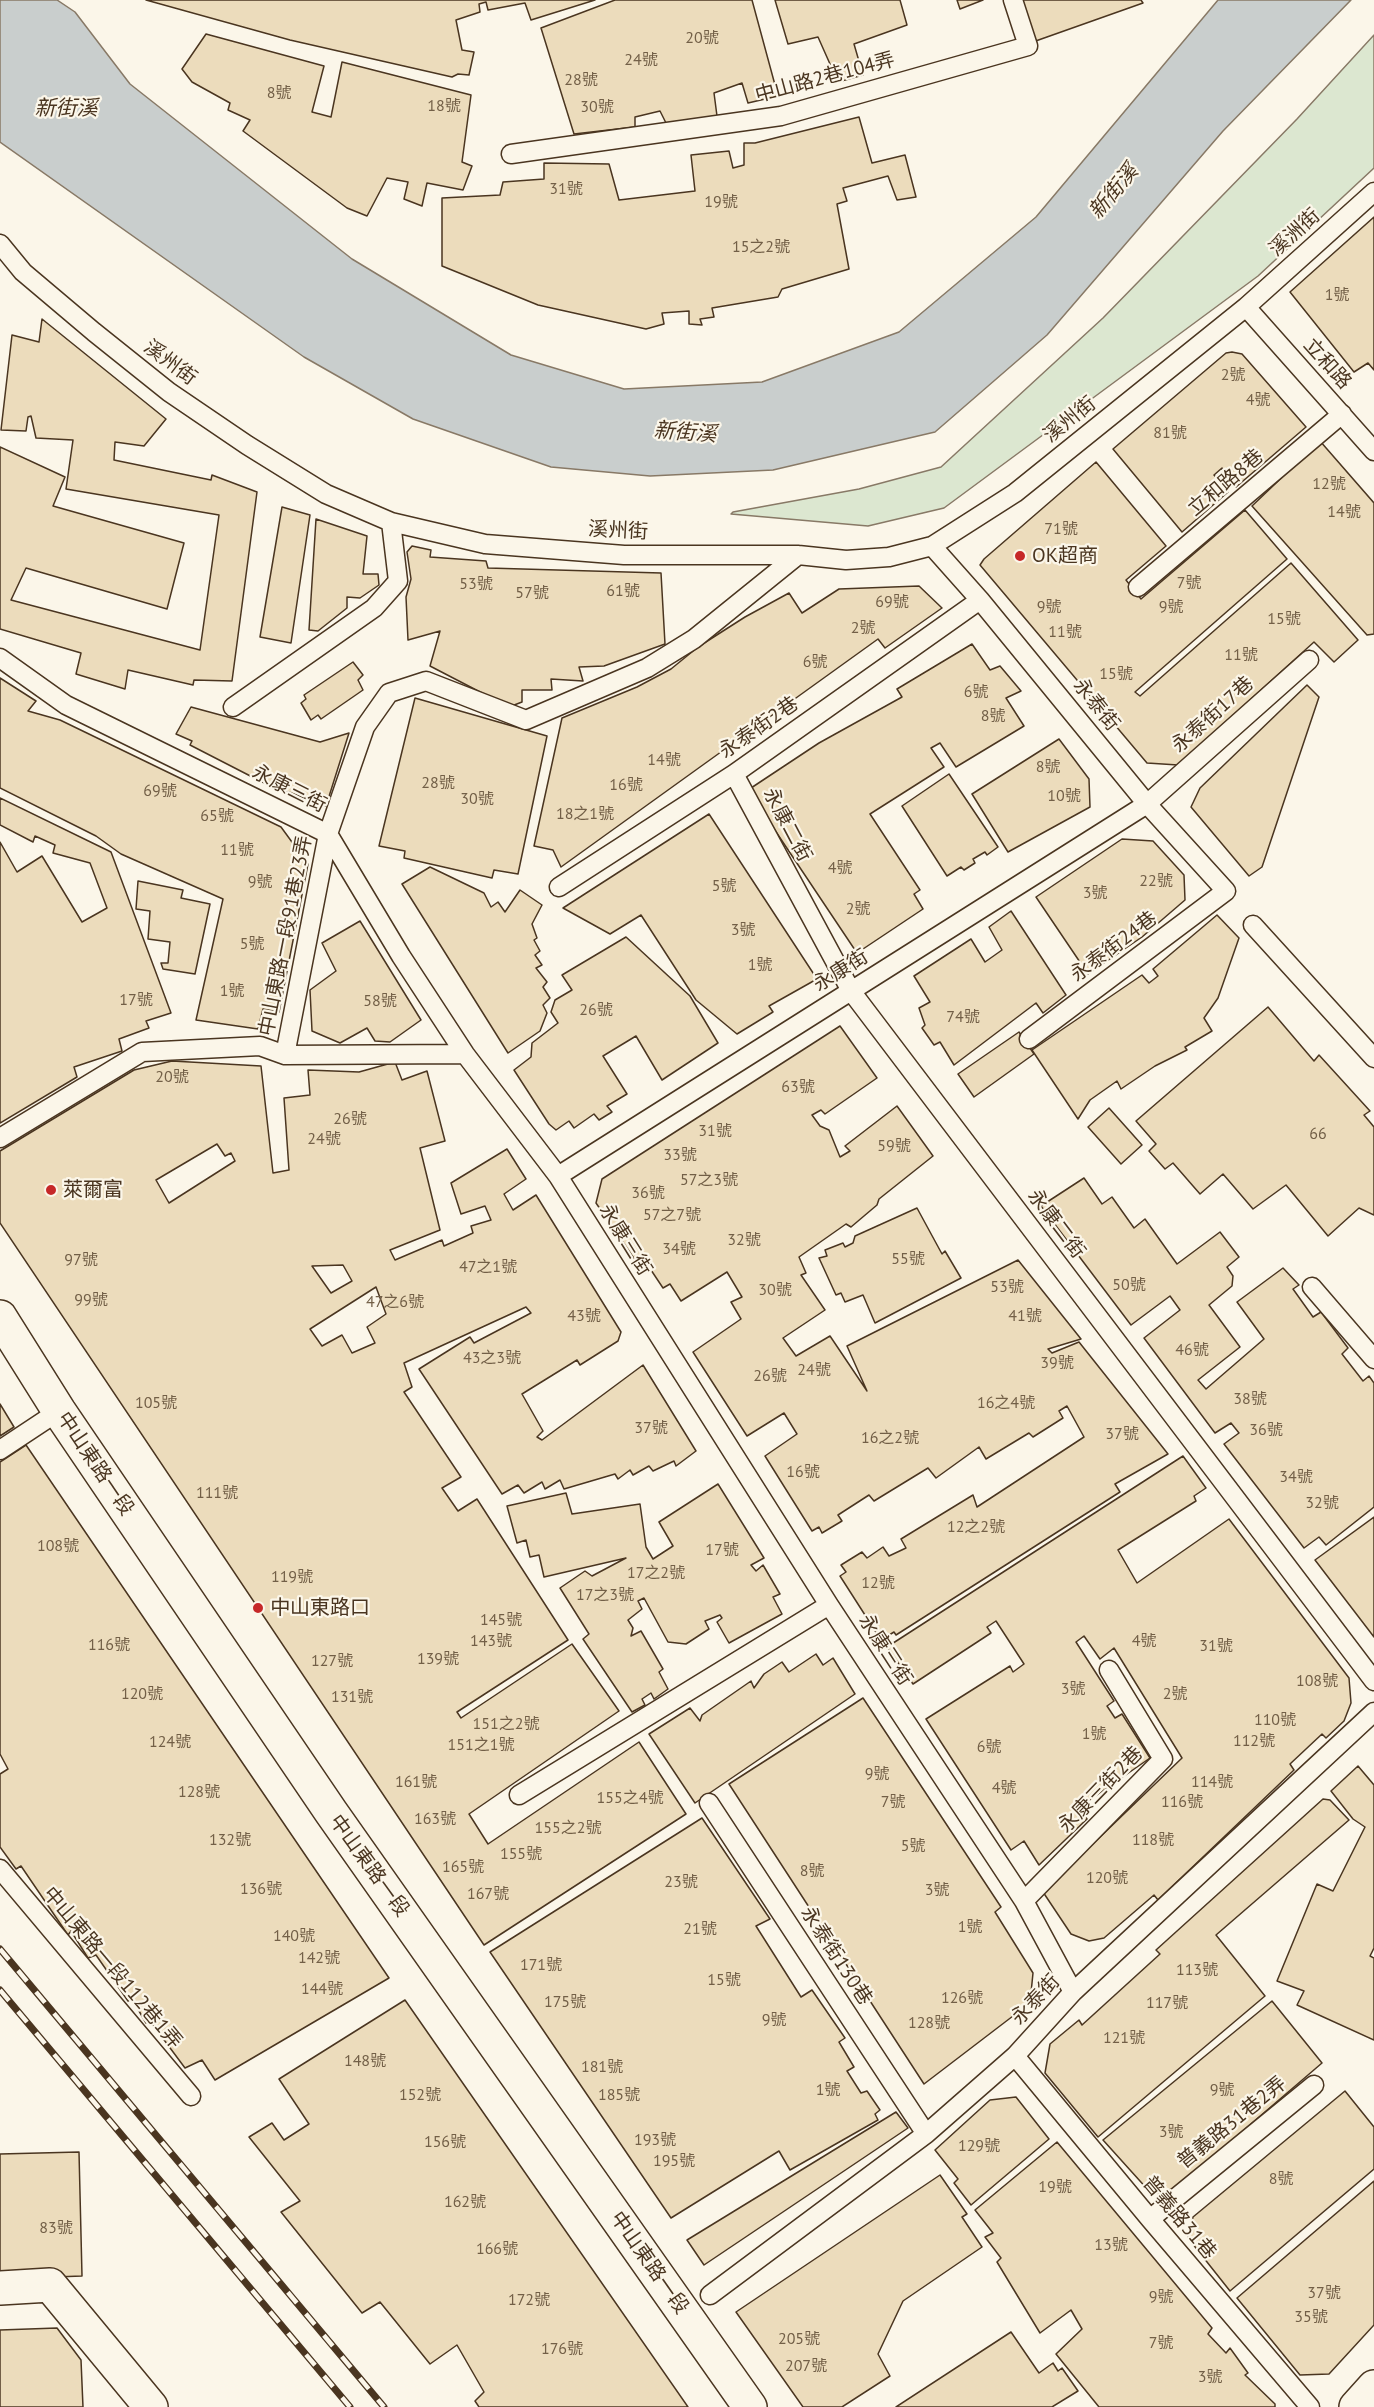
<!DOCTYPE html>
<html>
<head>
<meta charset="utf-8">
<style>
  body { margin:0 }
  canvas { display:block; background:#fbf6e9 }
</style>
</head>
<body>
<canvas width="1374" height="2407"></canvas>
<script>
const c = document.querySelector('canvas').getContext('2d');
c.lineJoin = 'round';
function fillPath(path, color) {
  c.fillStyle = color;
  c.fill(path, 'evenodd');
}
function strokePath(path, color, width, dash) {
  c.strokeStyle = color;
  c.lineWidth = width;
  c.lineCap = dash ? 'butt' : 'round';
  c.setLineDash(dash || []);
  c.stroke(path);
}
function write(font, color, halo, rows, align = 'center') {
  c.font = font + ' "PT Sans","Noto Sans TC",sans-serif';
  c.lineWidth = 4.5;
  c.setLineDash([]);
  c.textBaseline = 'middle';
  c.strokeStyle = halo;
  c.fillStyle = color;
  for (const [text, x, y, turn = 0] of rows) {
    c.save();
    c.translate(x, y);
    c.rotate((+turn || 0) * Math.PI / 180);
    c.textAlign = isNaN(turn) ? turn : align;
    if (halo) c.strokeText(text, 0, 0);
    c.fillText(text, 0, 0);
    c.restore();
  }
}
const green = new Path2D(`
  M1374,35v133l-116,108 -314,232 -76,18 -137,-12 2,-2 126,-23 82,-22 162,-149 194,-199z`);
const water = new Path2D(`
  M0,0h57l18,12 55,72 222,175 159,96 113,34 138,-7 137,-50 137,-115 182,-217h133l-128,131 -176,204 -112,97 -162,38 -123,6 -99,-9 -138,-48 -109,-62 -304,-215z`);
const building = new Path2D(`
  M146,0h449l-64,20 -6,-17 -37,7 -2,-8 -7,2 1,8 -24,8 6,30 12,2 -5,23 -11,-1 -6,3 -162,-37z
  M615,0h137l26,96 -30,7 -6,-20 -28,10 3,23 -51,7 -6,-12 -25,6v10l-61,7 -33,-106z
  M775,0h125l7,25 -53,19 9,31 -25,7 -20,-45 -30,7z
  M957,0h26l-23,9z
  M1016,0h125l2,3 -113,40z
  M206,34l118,32 -12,46 19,5 11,-55 129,33 -9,67 10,4 -9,24 -36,-7 -5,23 -18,-7 4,-17 -21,-4 -20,38 -20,-8 -104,-77 7,-11 -22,-10 2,-7 -38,-21 -10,-13z
  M859,117l13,46 33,-8 11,42 -19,3 -9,-24 -45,12 4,13 -10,3 12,65 -67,20 -4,8 -66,11 2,9 -14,2 2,6 -13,-1v-13l-27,2 2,11 -18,5 -108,-24 -96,-39v-68l58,-3 3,-13 41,-3v-16l65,1 10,36 76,-9 -4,-36 38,-4 4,17 11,-3v-22h11z
  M1374,217v153l-6,-7 -14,9 -64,-80z
  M42,319l124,100 -22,27 -29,-4 -1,18 97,20 1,-5 45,17 -25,189 -38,-1 -1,5 -65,-15 -3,19 -49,-15 5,-21 -81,-24v-182l65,30 -12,29 131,37 -17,66 -141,-41 -15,32 189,50 19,-135 -153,-26 7,-49 -37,-2 -5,-22 -3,1 -2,14 -25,-1 11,-95 27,7z
  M1232,352l10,2 64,73 -70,60 -14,-19 -8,7 14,17 -46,40 -69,-83 113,-96z
  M1320,441l54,62v131l-7,1 -115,-129z
  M1096,462l70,84 -40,34 15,19 104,-89 42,49 -152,133 5,4 151,-133 67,77 -24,22 -20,-20 -136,123 -31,-2 -167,-198 4,-6z
  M282,507l28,8 -19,128 -31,-6z
  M316,519l51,17 -4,38h15l1,11 -19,13 -13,-1v11l-29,23 -9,-1z
  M412,546l19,4 -1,7 56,4 2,7 173,5 4,71 -61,22 -25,1 4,14 -32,-2 1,11h-30v12l-13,5 -79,-41 10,-35 -32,9 -2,-43 5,-18 -4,-27z
  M919,586l23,22 -57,40 -7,-9 -317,228 -8,-17 -19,-4 28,-128 75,-31 34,-18 27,-22 47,-30 44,-24 13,20 37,-24z
  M972,644l18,26 10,-4 21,25 -15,7 18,28 -68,41 -16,-24 -9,5 13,19 -74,47 50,76 -6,4 9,15 -66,44 -109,-163 71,-47 83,-46 -5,-8z
  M353,662l10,13 -5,5 5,10 -42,29 -3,-4 -7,5 -10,-17 5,-4 -2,-4z
  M0,678l36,23 -8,10 32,9 221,107 27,37 -29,148 -16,-3 -5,20 -62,-9 27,-121 -102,-45 -25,-18 -96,-48z
  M1307,685l12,12 -57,170 -13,9 -58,-69 9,-19z
  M415,698l132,38 -29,138 -24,-4 -2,8 -88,-20 1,-7 -26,-5z
  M191,707l129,35 29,-9 -23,73 -64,-24 -72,-37 2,-4 -16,-7z
  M1059,739l30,40 1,28 -82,45 -36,-58z
  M949,774l49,73 -11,8 -2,-3 -12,7 2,4 -11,7 -3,-3 -14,9 -45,-70z
  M0,798l111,54 60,161 -25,8 3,7 -30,11 3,12 -48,16 3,10 -77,46v-281l17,30 25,-16 40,66 25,-14 -17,-45 -37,-10 2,-8 -20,-9 -2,6 -33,-17z
  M709,814l108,165 -48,27 4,6 -36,22 -41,-34 -55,-85 -31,19 -47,-26z
  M1122,839l31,2 31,34 1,25 -43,37 -54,37 -52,-77z
  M430,867l54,26 7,14 7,-5 7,10 15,-22 22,15 -10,19 5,14 -3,2 6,11 -5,4 7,10 -6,3 11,14 -4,5 7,11 -7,7 4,8 -7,18 -32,22 -106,-169z
  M138,881l45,9 -2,8 29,6 -15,70 -32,-5 -2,-6h7l2,-21 -22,-3 2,-28 -14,-2z
  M1011,911l55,84 -23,18 -7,-10 -82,62 -14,-23 -6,3 -12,-17 3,-3 -6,-17 11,-6 -16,-26 57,-37 14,23 17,-12 -13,-23z
  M1217,915l22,23 -21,60 -14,20 8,13 -27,16 2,3 -32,16 -34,23 -4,-8 -27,19 -12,19 -46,-69 110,-75 7,8 9,-7 -5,-7z
  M360,921l61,99 -31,22 -15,-1 -8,-13 -27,15 -28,-12 -2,-41 26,-19 -14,-28z
  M626,937l64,59 28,47 -56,37 -26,-44 -33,20 24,38 -20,12 5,6 -13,8 -5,-6 -20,14 -5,-7 -13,9 -7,-6 -35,-54 17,-13 1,-14 26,-20 -7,-11 4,-12 17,-10 -10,-15z
  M1268,1007l46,54 5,-6 51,56 -6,4 10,12v88l-15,-7 -31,28 -42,-51 -33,24 -30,-35 -23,20 -27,-31 -8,6 -16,-18 7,-7 -20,-23z
  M840,1026l37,52 -52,36 -4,-4 -9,5 8,11 9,4 11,27 10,-6 -5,-5 52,-40 36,50 -54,43 -2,6 -26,22 -5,-3 -47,33 7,16 -5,2 24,35 -42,28 13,18 34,-20 37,55 -20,-45 171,-86 63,79 -33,10 4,4 27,-11 89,112 -53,30 5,8 -224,143 -2,-3 -13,8 -41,-64 6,-4 -5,-7 21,-13 5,6 16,-11 6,9 17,-8 -5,-9 72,-44 4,12 107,-70 -17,-31 -8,5 4,7 -30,19 -4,-4 -43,26 -7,-12 -43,31 -8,-10 -54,33 -5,-6 -31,20 4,6 -20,12 -3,-6 -7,4 -47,-75 32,-22 -13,-21 -37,23 -54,-84 48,-33 -10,-17 11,-5 -15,-25 -46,29 -11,-17 -7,4 -12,-18 -7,3 -48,-70 6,-24z
  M1019,1032l15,22 -60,43 -16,-23z
  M172,1061l89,5 12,107 16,-3 -5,-72 26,-3 -2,-25 51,2 36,-10 7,18 25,-9 18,70 -25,7 20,82 -50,20 5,10 47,-20 2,6 29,-13 -2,-7 20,-6 -6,-14 -24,8 -10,-31 56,-34 19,30 -22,15 9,16 23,-15 85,137 -3,9 -38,24 -3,-5 -55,34 21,37 -6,6 5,3 101,-75 53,86 -20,15 -2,-5 -21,10 -4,-5 -16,9 -3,-5 -12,9 -3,-5 -51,15 -4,-9 -15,9 -3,-7 -18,11 -6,-8 -16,9 -83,-125 51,-32 4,6 57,-30 -5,-6 -122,56 8,24 -8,5 57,85 -19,11 16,23 19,-12 91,141 -111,72 4,6 111,-74 47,67 -150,103 19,30 151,-102 47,72 -202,131 -484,-722v-72l134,-81zM217,1144l8,12 6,-3 4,8 -66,42 -13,-23zM343,1265l9,16 -21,12 -19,-27zM376,1287l10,27 -19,13 8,16 -23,10 -10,-18 -20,11 -12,-17z
  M1109,1108l33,37 -21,19 -33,-37z
  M1084,1178l18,26 10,-7 22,31 11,-9 32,45 43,-32 19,25 -12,10 6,9 -1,10 -23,19 31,42 -42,33 8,9 58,-50 -27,-37 46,-34 16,17 -6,4 20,28 8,-5 27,36 -6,6 21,27 6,-5 5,7v124l-48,38 -7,-8 -15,11 -80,-104 15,-11 -8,-10 -16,10 -71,-95 36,-28 -10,-14 -39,29 -90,-119z
  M917,1208l25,46 3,-3 16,27 -86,45 -12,-28 -18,7 -4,-9 -5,2 -17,-37 8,-2 -2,-6 18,-7 2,4 8,-4 2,-7z
  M0,1404l14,23 -14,9z
  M26,1445l363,533 -174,102 -13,-20 -17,8 -35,-47 -4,2 -14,-24 -4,2 -32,-46 -8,3 -17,-27 -3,4 -47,-69 -5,3 -16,-22v-73l8,-5 -8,-15v-292z
  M1183,1456l23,32 -12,8 2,5 -78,49 19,33 92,-64 120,159 2,25 -7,18 -18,17 -4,-4 -32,30 4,6 -136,130 -4,-5 -50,43 -15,3 -18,-7 -28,-42 139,-134 -68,-110 -14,11 -16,-23 -8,6 38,59 -7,5 8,12 7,-4 28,44 -69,48 6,13 -48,46 -15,-24 -13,9 -85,-131 84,-53 3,6 11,-8 -28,-43 -9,6 4,6 -78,51 -26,-37z
  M718,1484l46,74 -13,7 5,6 7,-6 17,29 -7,3 9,17 -53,29 -12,-21 5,-4 -2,-3 -15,6 4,8 -23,15 -18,-2 -24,-44 -6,3 4,8 -14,11 5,8 -2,8 10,-5 22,38 -4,3 9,17 -14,10 -3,-6 -9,6 3,6 -13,7 -49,-73 6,-5 -29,-46 25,-17 7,5 34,-18 -82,19 -5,-22 -9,2 -4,-17 -9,3 -10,-37 59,-13 6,21 68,-10 6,43 7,12 20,-13 -14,-24z
  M1374,1517v120l-59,-77z
  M816,1654l7,11 10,-7 22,36 -160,109 -46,-69 41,-26 10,13 2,-6 49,-34 3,7 10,-14 18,-12 7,10z
  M863,1698l138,209 -6,5 38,61 -3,30 -106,81 -195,-300z
  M1358,1766l16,19v163l-4,8 4,2v82l-77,-35 7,-14 -27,-10 40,-97 16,7 32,-64 -12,-8 -22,-28z
  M1323,1799l7,1 19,20 -133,115 49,61 -167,141 -53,-64 5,-29 29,-24 3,5 78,-71 -4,-4z
  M702,1818l68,101 -14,7 45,71 11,-7 33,48 -6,4 15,25 -7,4 14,22 6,-2 13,19 -5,4 3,6 -88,50 -11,-19 -108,67 -181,-266z
  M405,2000l283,407h-209l-4,-6 9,-9 -27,-47 -27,19 -50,-62 -18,11 -81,-101 19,-11 -51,-64 23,-14 12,17 25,-16 -30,-45z
  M1272,2001l50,62 -155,133 -18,-5 -46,-51z
  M1345,2091l29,36v42l-144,122 -42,-53 5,-21z
  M1016,2097l33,42 -78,66 -17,-22 4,-4 -23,-29 55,-50z
  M896,2112l12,16 -204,137 -17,-25z
  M1057,2142l155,186 -4,6 18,19 4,-5 18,25 -3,2 30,29v3h-176l-43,-53 26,-25 -11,-19 -31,23 -43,-71 4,-4 -16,-21 8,-4 -18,-23z
  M79,2152l3,124 -82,3v-125z
  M940,2175l27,39 -5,3 20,30 -79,54 -25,53 12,22 -48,31h-39l-67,-95z
  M1374,2181v144l-45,49 -29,1 -63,-77z
  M57,2328l24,32 2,47h-83v-77z
  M1011,2332l28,41 14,-10 5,8 4,-3 16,23 -26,16h-156z`);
const lane = new Path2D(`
  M511,154l270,-38 247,-70 -15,-46
  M0,244l23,28 71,60 75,60 78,53 79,49 65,28 94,22 139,11h174l48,5 43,-3 43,-11 83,-53 231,-186 128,-115
  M1246,307l128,144
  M932,546l48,54 167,204 79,87 -197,148
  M1138,587l204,-173
  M0,658l66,47 262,129 73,122 64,98 93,122 271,429 195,296 49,91
  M233,707l141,-99 24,-27 -7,-59
  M734,774l117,217 523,690
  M559,887l175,-113 246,-174
  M1253,925l121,133
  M285,1055l43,-221 37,-107 24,-34 37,-12 100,39 121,-52 47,-29 104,-84
  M0,1138l142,-86 118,-6 25,9 180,-1
  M558,1176l589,-372 162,-144
  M1312,1287l62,72
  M0,1450l59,-39
  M519,1795l310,-190
  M709,1803l217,331
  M0,1869l191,227
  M1024,1901l139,-142 -54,-89
  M1015,2056l135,163 160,188
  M1150,2219l164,-134
  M710,2295l216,-161 89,-78 58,-64 301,-280`);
const street = new Path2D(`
  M0,2288l50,-3 101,122`);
const secondary = new Path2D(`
  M0,1317l59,94 272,401 419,595
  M1356,2407l18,-20`);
const rail = new Path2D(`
  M0,1949l384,458
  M0,1990l350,417`);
const markers = [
  [1020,556,6,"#c62828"],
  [51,1190,6,"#c62828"],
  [258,1608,6,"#c62828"]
];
const numberNames = [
  ["20號",702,38],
  ["24號",641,60],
  ["28號",581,80],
  ["8號",279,93],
  ["18號",444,106],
  ["30號",597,107],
  ["31號",566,189],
  ["19號",721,202],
  ["15之2號",761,247],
  ["1號",1337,295],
  ["2號",1233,375],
  ["4號",1258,400],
  ["81號",1170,433],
  ["12號",1329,484],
  ["14號",1344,512],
  ["71號",1061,529],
  ["7號",1189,583],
  ["53號",476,584],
  ["61號",623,591],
  ["57號",532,593],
  ["69號",892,602],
  ["9號",1049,607],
  ["9號",1171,607],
  ["15號",1284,619],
  ["2號",863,628],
  ["11號",1065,632],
  ["11號",1241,655],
  ["6號",815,662],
  ["15號",1116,674],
  ["6號",976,692],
  ["8號",993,716],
  ["14號",664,760],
  ["8號",1048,767],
  ["28號",438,783],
  ["16號",626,785],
  ["69號",160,791],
  ["10號",1064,796],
  ["30號",477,799],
  ["18之1號",585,814],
  ["65號",217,816],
  ["11號",237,850],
  ["4號",840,868],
  ["22號",1156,881],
  ["9號",260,882],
  ["5號",724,886],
  ["3號",1095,893],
  ["2號",858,909],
  ["3號",743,930],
  ["5號",252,944],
  ["1號",760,965],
  ["1號",232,991],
  ["17號",136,1000],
  ["58號",380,1001],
  ["26號",596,1010],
  ["74號",963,1017],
  ["20號",172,1077],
  ["63號",798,1087],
  ["26號",350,1119],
  ["31號",715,1131],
  ["66",1318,1134],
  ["24號",324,1139],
  ["59號",894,1146],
  ["33號",680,1155],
  ["57之3號",709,1180],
  ["36號",648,1193],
  ["57之7號",672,1215],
  ["32號",744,1240],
  ["34號",679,1249],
  ["55號",908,1259],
  ["97號",81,1260],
  ["47之1號",488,1267],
  ["50號",1129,1285],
  ["53號",1007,1287],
  ["30號",775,1290],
  ["99號",91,1300],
  ["47之6號",395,1302],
  ["43號",584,1316],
  ["41號",1025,1316],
  ["46號",1192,1350],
  ["43之3號",492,1358],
  ["39號",1057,1363],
  ["24號",814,1370],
  ["26號",770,1376],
  ["38號",1250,1399],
  ["105號",156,1403],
  ["16之4號",1006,1403],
  ["37號",651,1428],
  ["36號",1266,1430],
  ["37號",1122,1434],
  ["16之2號",890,1438],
  ["16號",803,1472],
  ["34號",1296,1477],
  ["111號",217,1493],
  ["32號",1322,1503],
  ["12之2號",976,1527],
  ["108號",58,1546],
  ["17號",722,1550],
  ["17之2號",656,1573],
  ["119號",292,1577],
  ["12號",878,1583],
  ["17之3號",605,1595],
  ["145號",501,1620],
  ["143號",491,1641],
  ["4號",1144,1641],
  ["116號",109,1645],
  ["31號",1216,1646],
  ["139號",438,1659],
  ["127號",332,1661],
  ["108號",1317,1681],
  ["3號",1073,1689],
  ["120號",142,1694],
  ["2號",1175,1694],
  ["131號",352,1697],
  ["110號",1275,1720],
  ["151之2號",506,1724],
  ["1號",1094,1734],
  ["112號",1254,1741],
  ["124號",170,1742],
  ["151之1號",481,1745],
  ["6號",989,1747],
  ["9號",877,1774],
  ["161號",416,1782],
  ["114號",1212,1782],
  ["4號",1004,1788],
  ["128號",199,1792],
  ["155之4號",630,1798],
  ["7號",893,1802],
  ["116號",1182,1802],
  ["163號",435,1819],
  ["155之2號",568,1828],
  ["132號",230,1840],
  ["118號",1153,1840],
  ["5號",913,1846],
  ["155號",521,1854],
  ["165號",463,1867],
  ["8號",812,1871],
  ["120號",1107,1878],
  ["23號",681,1882],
  ["136號",261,1889],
  ["3號",937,1890],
  ["167號",488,1894],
  ["1號",970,1927],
  ["21號",700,1929],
  ["140號",294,1936],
  ["142號",319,1958],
  ["171號",541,1965],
  ["113號",1197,1970],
  ["15號",724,1980],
  ["144號",322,1989],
  ["126號",962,1998],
  ["175號",565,2002],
  ["117號",1167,2003],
  ["9號",774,2020],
  ["128號",929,2023],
  ["121號",1124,2038],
  ["148號",365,2061],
  ["181號",602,2067],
  ["1號",828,2090],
  ["9號",1222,2090],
  ["152號",420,2095],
  ["185號",619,2095],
  ["3號",1171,2132],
  ["193號",655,2140],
  ["156號",445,2142],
  ["129號",979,2146],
  ["195號",674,2161],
  ["8號",1281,2179],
  ["19號",1055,2187],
  ["162號",465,2202],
  ["83號",56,2228],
  ["13號",1111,2245],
  ["166號",497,2249],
  ["37號",1324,2293],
  ["9號",1161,2297],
  ["172號",529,2300],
  ["35號",1311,2317],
  ["205號",799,2339],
  ["7號",1161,2343],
  ["176號",562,2349],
  ["207號",806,2366],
  ["3號",1210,2377]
];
const streetNames = [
  ["中山路2巷104弄",825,78,-15],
  ["溪洲街",1295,233,-42],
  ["溪州街",170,363,37],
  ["立和路",1327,364,48],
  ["溪州街",1070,420,-39],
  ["立和路8巷",1226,483,-40],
  ["溪州街",618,531,3],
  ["永泰街",1096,705,51],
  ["永泰街17巷",1213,715,-42],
  ["永泰街2巷",759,728,-35],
  ["永康三街",289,789,27],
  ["永康二街",787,825,62],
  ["中山東路一段91巷23弄",286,936,-79],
  ["永泰街24巷",1114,947,-37],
  ["永康街",841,971,-32],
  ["永康二街",1056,1224,53],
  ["永康三街",625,1240,58],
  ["中山東路一段",95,1464,56],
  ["永康三街",885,1650,57],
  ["永康三街2巷",1101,1790,-46],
  ["中山東路一段",369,1866,54],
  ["永泰街130巷",836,1956,57],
  ["中山東路一段112巷1弄",112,1968,50],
  ["永泰街",1036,2000,-47],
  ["普義路31巷2弄",1232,2123,-39],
  ["普義路31巷",1179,2218,50],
  ["中山東路一段",649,2263,55]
];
const poiNames = [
  ["OK超商",1032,556],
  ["萊爾富",63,1190],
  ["中山東路口",270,1608]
];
const waterNames = [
  ["新街溪",66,109],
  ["新街溪",1114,192,-50],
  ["新街溪",685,433,4]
];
fillPath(green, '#dce7d0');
strokePath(green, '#887966', 1.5);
fillPath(water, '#c9cecd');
strokePath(water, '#887966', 1.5);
fillPath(building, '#ecdcbc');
strokePath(building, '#4a3520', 1.5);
strokePath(lane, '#4a3520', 21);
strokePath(street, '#4a3520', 36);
strokePath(secondary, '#4a3520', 36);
strokePath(lane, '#fbf6e9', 18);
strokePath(street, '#fbf6e9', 33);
strokePath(secondary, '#fbf6e9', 33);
strokePath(rail, '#4a3520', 7);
strokePath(rail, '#fbf6e9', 4.5, [14]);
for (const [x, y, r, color] of markers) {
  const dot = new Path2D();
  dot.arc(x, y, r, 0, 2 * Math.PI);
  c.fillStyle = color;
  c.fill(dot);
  strokePath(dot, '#fbf6e9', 2);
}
write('16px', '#725f47', null, numberNames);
write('20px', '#4a3520', '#fbf6e9', streetNames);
write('20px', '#4a3520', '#fbf6e9', poiNames, 'left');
write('italic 21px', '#4a3520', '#fbf6e9', waterNames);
</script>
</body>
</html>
